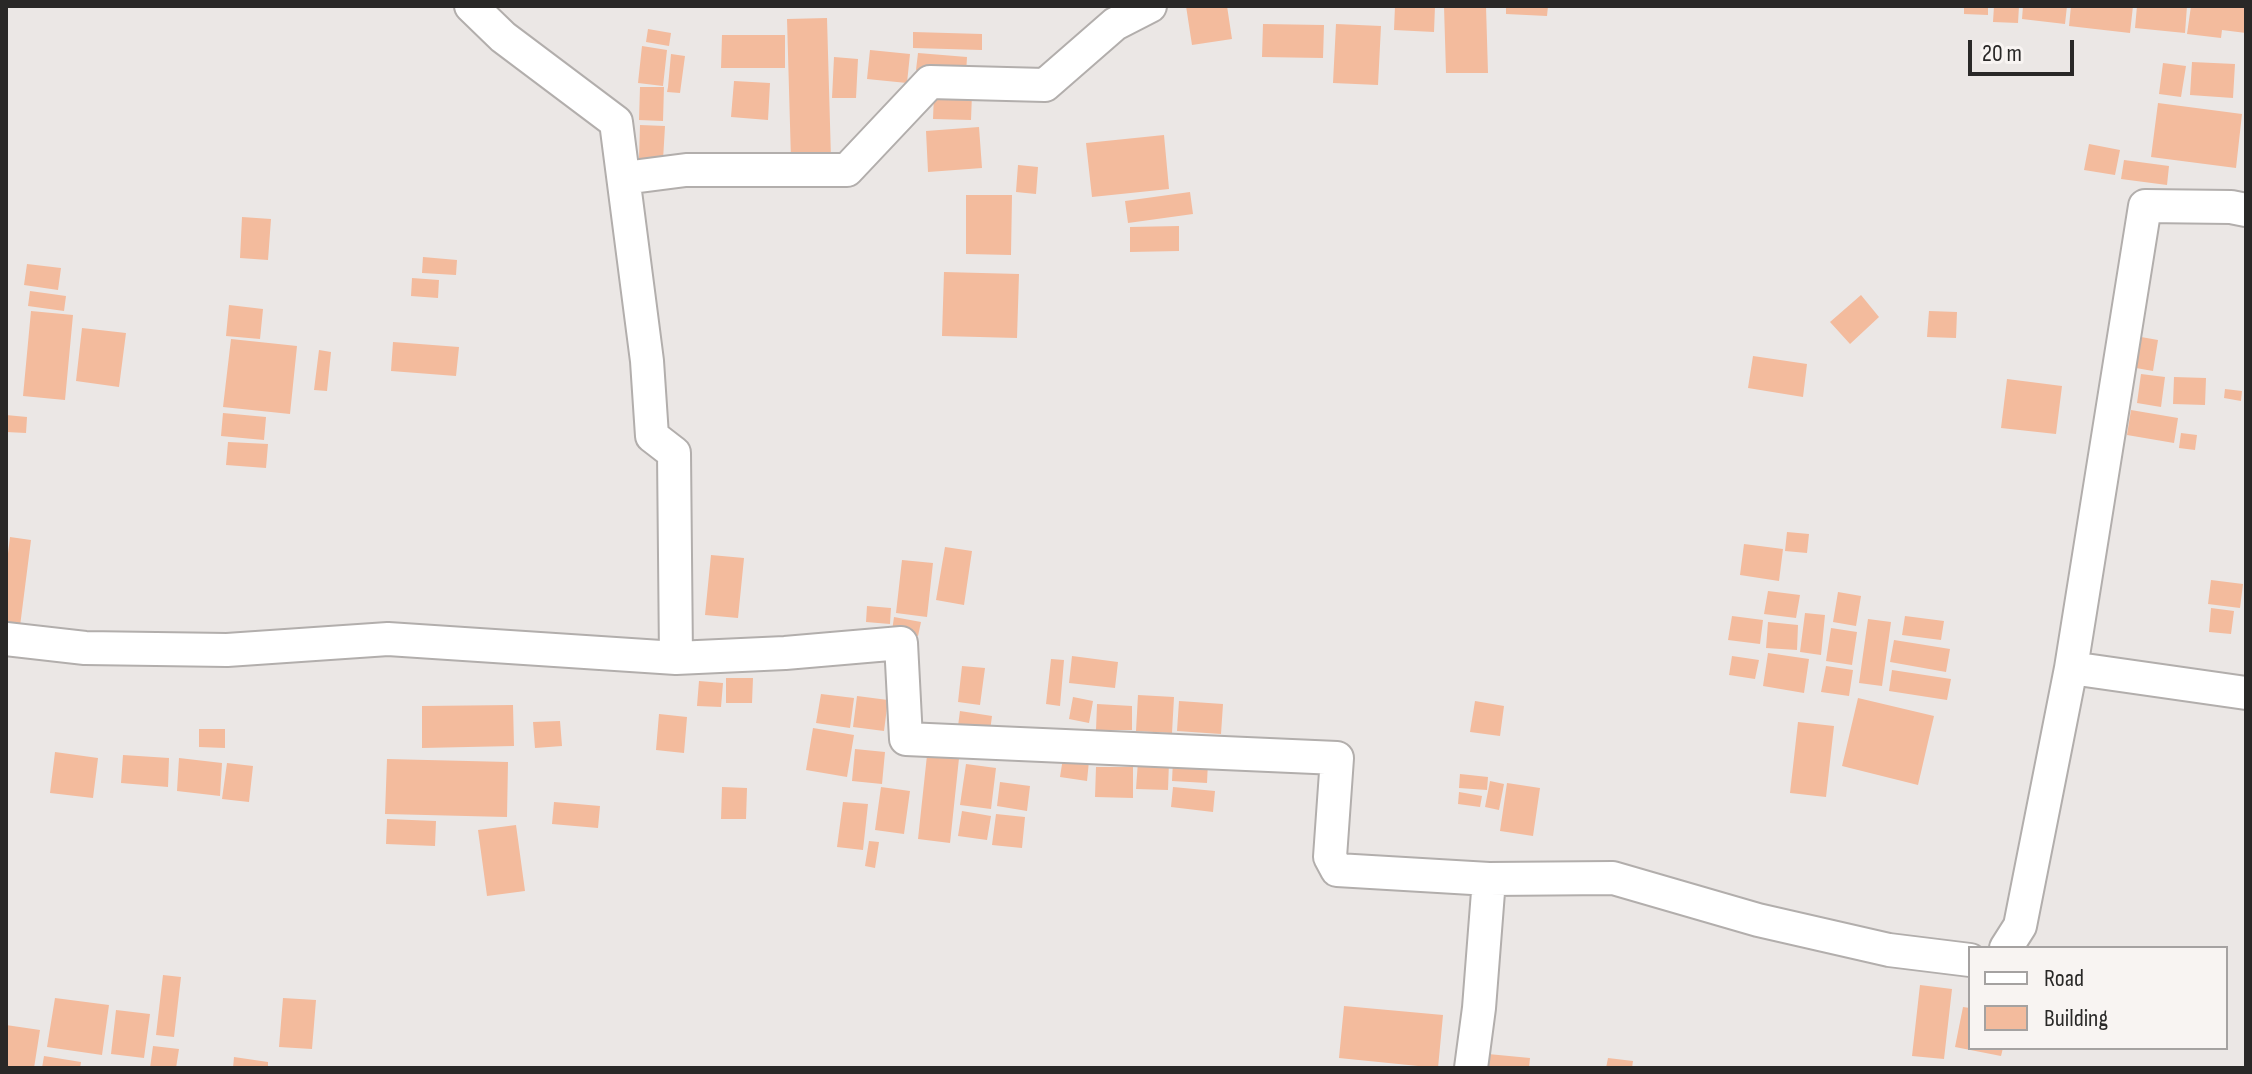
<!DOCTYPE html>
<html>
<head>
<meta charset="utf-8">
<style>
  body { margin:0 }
  #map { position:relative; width:2252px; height:1074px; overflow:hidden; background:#ebe7e5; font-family:"Sofia Sans Condensed",sans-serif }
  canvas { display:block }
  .frame { position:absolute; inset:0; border:8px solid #292827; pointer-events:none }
  .legend { position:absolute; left:1968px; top:946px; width:260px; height:104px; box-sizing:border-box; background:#f8f4f2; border:2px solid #a5a2a1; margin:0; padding:10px 14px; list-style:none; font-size:24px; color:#292827 }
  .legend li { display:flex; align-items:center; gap:16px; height:40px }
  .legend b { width:40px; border:2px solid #a5a2a1 }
  .scale { position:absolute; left:1968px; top:40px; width:106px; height:36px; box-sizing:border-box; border:4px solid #292827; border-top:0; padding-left:10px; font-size:24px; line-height:28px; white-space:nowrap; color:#292827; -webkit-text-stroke:6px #f8f4f2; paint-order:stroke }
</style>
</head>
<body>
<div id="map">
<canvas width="2252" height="1074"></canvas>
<div class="frame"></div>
<ul class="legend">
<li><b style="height:10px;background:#fff"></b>Road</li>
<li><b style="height:22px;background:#f3bb9d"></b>Building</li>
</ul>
<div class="scale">20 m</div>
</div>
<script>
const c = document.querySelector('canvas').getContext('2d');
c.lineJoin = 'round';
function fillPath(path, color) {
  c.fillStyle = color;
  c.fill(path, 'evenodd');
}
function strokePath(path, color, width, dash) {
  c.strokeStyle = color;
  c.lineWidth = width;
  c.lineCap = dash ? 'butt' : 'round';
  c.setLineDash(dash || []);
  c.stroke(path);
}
const building = new Path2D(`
  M1186,6h41l5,33 -40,6z
  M1395,6h40l-1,26 -40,-2z
  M1444,6h42l2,67h-42z
  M1506,6h42l-1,10 -41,-2z
  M1964,6h24v9l-24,-1z
  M1994,6h25l-1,17 -25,-1z
  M2023,6h44l-2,18 -43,-5z
  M2071,6h62l-3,27 -61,-7z
  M2137,6h50l-2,27 -50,-5z
  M2191,6h55v27l-24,-3 -1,8 -34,-4z
  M827,18l4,141 -40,1 -4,-141z
  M1263,24l61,1 -1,33 -61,-1z
  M1336,24l45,2 -3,59 -45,-2z
  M648,29l23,4 -2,13 -23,-4z
  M913,32l69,2v16l-69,-2z
  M722,35h63v33h-64z
  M642,46l25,4 -4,36 -25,-3z
  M870,50l40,4 -3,29 -40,-4z
  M918,53l49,4 -1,17 -50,-4z
  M671,54l14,2 -5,37 -13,-1 1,-5h3h-3z
  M834,57l24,2 -2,39h-24z
  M2192,62l43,2 -2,34 -43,-3z
  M2163,63l23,3 -5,31 -22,-3z
  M734,81l36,2 -2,37 -37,-3z
  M640,87h24l-1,34 -24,-1z
  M934,94h38l-1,26 -38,-1z
  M2158,103l84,11 -6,54 -85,-11z
  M640,125l25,1 -2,34 -24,-1z
  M979,127l3,41 -54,4 -2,-41z
  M1164,135l5,54 -77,8 -6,-54z
  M2089,144l31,6 -5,25 -31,-5z
  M2124,160l45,6 -2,19 -46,-6z
  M1018,165l20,2 -2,27 -20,-2z
  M1190,192l3,22 -65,9 -3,-22z
  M966,195h46l-1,60 -45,-1z
  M242,217l29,2 -3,41 -28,-2z
  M1179,226v25l-49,1v-25z
  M423,257l34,3 -1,15 -34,-2z
  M27,264l34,4 -3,22 -34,-5z
  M944,272l75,2 -2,64 -75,-2z
  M412,278l27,2 -1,18 -27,-2z
  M30,291l36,5 -2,15 -36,-5z
  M1861,295l18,22 -29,27 -20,-22z
  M229,305l34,4 -3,30 -34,-3z
  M31,311l42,4 -8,85 -42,-4z
  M1929,311l28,1 -1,26 -29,-1z
  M82,328l44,5 -7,54 -43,-6z
  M2141,337l17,3 -5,31 -17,-3z
  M231,339l66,7 -7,68 -67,-7z
  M393,342l66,5 -3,29 -65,-5z
  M319,350l12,2 -4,39 -13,-1z
  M1753,356l54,8 -4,33 -55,-9z
  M2141,374l24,3 -4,30 -24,-4z
  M2174,377l32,1 -1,27 -32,-1z
  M2007,379l55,7 -6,48 -55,-6z
  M2225,389l17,2 -1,10 -17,-3z
  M2131,410l47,8 -4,25 -47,-8z
  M223,413l43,4 -2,23 -43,-4z
  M6,415l21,2 -1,16 -20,-1z
  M2181,433l16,2 -2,15 -16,-2z
  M228,442l40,2 -2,24 -40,-3z
  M1787,532l22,2 -2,19 -22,-2z
  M10,537l21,3 -12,94 -13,-2v-62z
  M1744,544l39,5 -4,32 -39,-6z
  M945,547l27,4 -8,54 -28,-5z
  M711,555l33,3 -6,60 -33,-3z
  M902,560l31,3 -6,54 -31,-4z
  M2211,580l32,4 -3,24 -32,-4z
  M1768,591l32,4 -4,23 -32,-4z
  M1838,592l23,4 -5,30 -23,-4z
  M867,606l24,2 -1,16 -24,-2z
  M2211,608l23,3 -3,23 -22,-2z
  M1805,613l20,2 -4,40 -21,-3z
  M1732,616l31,4 -3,24 -32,-4z
  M1905,616l39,5 -3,19 -39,-5z
  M894,617l27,5 -3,14 -26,-5z
  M1868,619l23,3 -9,64 -23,-3z
  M1768,622l30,3 -1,25 -31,-2z
  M1831,628l26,4 -5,33 -26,-4z
  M1894,640l56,9 -4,23 -56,-10z
  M1768,653l41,6 -5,34 -41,-7z
  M1072,656l46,6 -3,26 -46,-5z
  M1732,656l27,4 -4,19 -26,-4z
  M1051,659l13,1 -4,46 -14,-2z
  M962,666l23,2 -5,37 -22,-3z
  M1826,666l27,4 -4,26 -28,-4z
  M1892,670l59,9 -4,21 -58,-9z
  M726,678h27l-1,25h-26z
  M699,681l24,2 -2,24 -24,-1z
  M821,694l33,4 -4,30 -34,-5z
  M1138,695l36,2 -2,36 -36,-2z
  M857,696l31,4 -4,31 -31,-4z
  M1073,697l20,4 -4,22 -20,-4z
  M1858,698l76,18 -16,69 -76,-19z
  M1179,701l44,3 -2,30 -44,-3z
  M1475,701l29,5 -4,30 -30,-4z
  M1097,704l35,2v24h-36z
  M513,705l1,41 -92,2v-42z
  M960,711l32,5 -2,15 -32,-5z
  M659,714l28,3 -3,36 -28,-3z
  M560,721l2,25 -27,2 -2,-26z
  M1798,722l36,4 -8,71 -36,-4z
  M813,728l41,7 -7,42 -41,-7z
  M199,729h26v19l-26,-1z
  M928,746l32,3 -10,94 -32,-4z
  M855,749l30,3 -3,32 -30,-3z
  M55,752l43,6 -5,40 -43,-5z
  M123,755l46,3 -1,29 -47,-4z
  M179,758l43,5 -2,33 -43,-5z
  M1063,758l26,3 -2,20 -27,-4z
  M387,759l121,3 -1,55 -122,-3z
  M1173,760l35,2 -1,21 -35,-2z
  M1138,761l31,1 -1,28 -32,-1z
  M227,763l26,3 -4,36 -27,-3z
  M966,764l30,4 -5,41 -31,-4z
  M1096,767h37v31l-38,-1z
  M1460,774l28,3 -1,13 -28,-2z
  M1490,781l14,3 -5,26 -14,-3z
  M1000,782l30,4 -3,25 -30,-5z
  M1507,783l33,5 -7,48 -33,-5z
  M722,787l25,1 -1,31h-25z
  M881,787l29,4 -6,43 -29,-4z
  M1173,787l42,4 -2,21 -42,-5z
  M1459,792l23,4 -2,11 -22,-3z
  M554,802l46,4 -2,22 -46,-4z
  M843,802l25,2 -5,46 -26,-3z
  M962,811l29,5 -4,24 -29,-4z
  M996,814l29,3 -3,31 -30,-3z
  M387,819l49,2 -1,25 -49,-2z
  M516,825l9,66 -38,5 -9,-66z
  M869,841l10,1 -4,26 -10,-2z
  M163,975l18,2 -7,60 -18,-2z
  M1920,985l32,4 -8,70 -32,-3z
  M55,998l54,7 -7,50 -55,-8z
  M283,998l33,2 -4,49 -33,-2z
  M1344,1006l99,9 -5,53 -99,-10z
  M1963,1007l7,1v40h33l-2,8 -46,-9z
  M116,1010l34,4 -6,44 -33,-4z
  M6,1025l34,5 -6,38h-28z
  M153,1046l26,3 -3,19h-26z
  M1488,1054l42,4 -1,10h-42z
  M44,1056l37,6 -1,6h-38z
  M234,1057l34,5v6h-35z
  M1608,1058l25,3 -1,7h-26z`);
const minor = new Path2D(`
  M471,6l32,31 113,85 31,239 5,75 22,17 2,205 109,-5 116,-10 5,96 431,19 -7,99 7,13 152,9 124,-1 145,42 131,30 81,10
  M624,178l62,-8h161l83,-88 115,3 70,-61 35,-18
  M2246,210l-15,-3 -86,-1 -74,462 175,25
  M6,639l79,9 142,2 161,-11 288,19
  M2006,948l14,-22 51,-258
  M1471,1068l8,-60 10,-129`);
fillPath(building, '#f3bb9d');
strokePath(minor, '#b2aeac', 36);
strokePath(minor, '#fff', 32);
</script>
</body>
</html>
